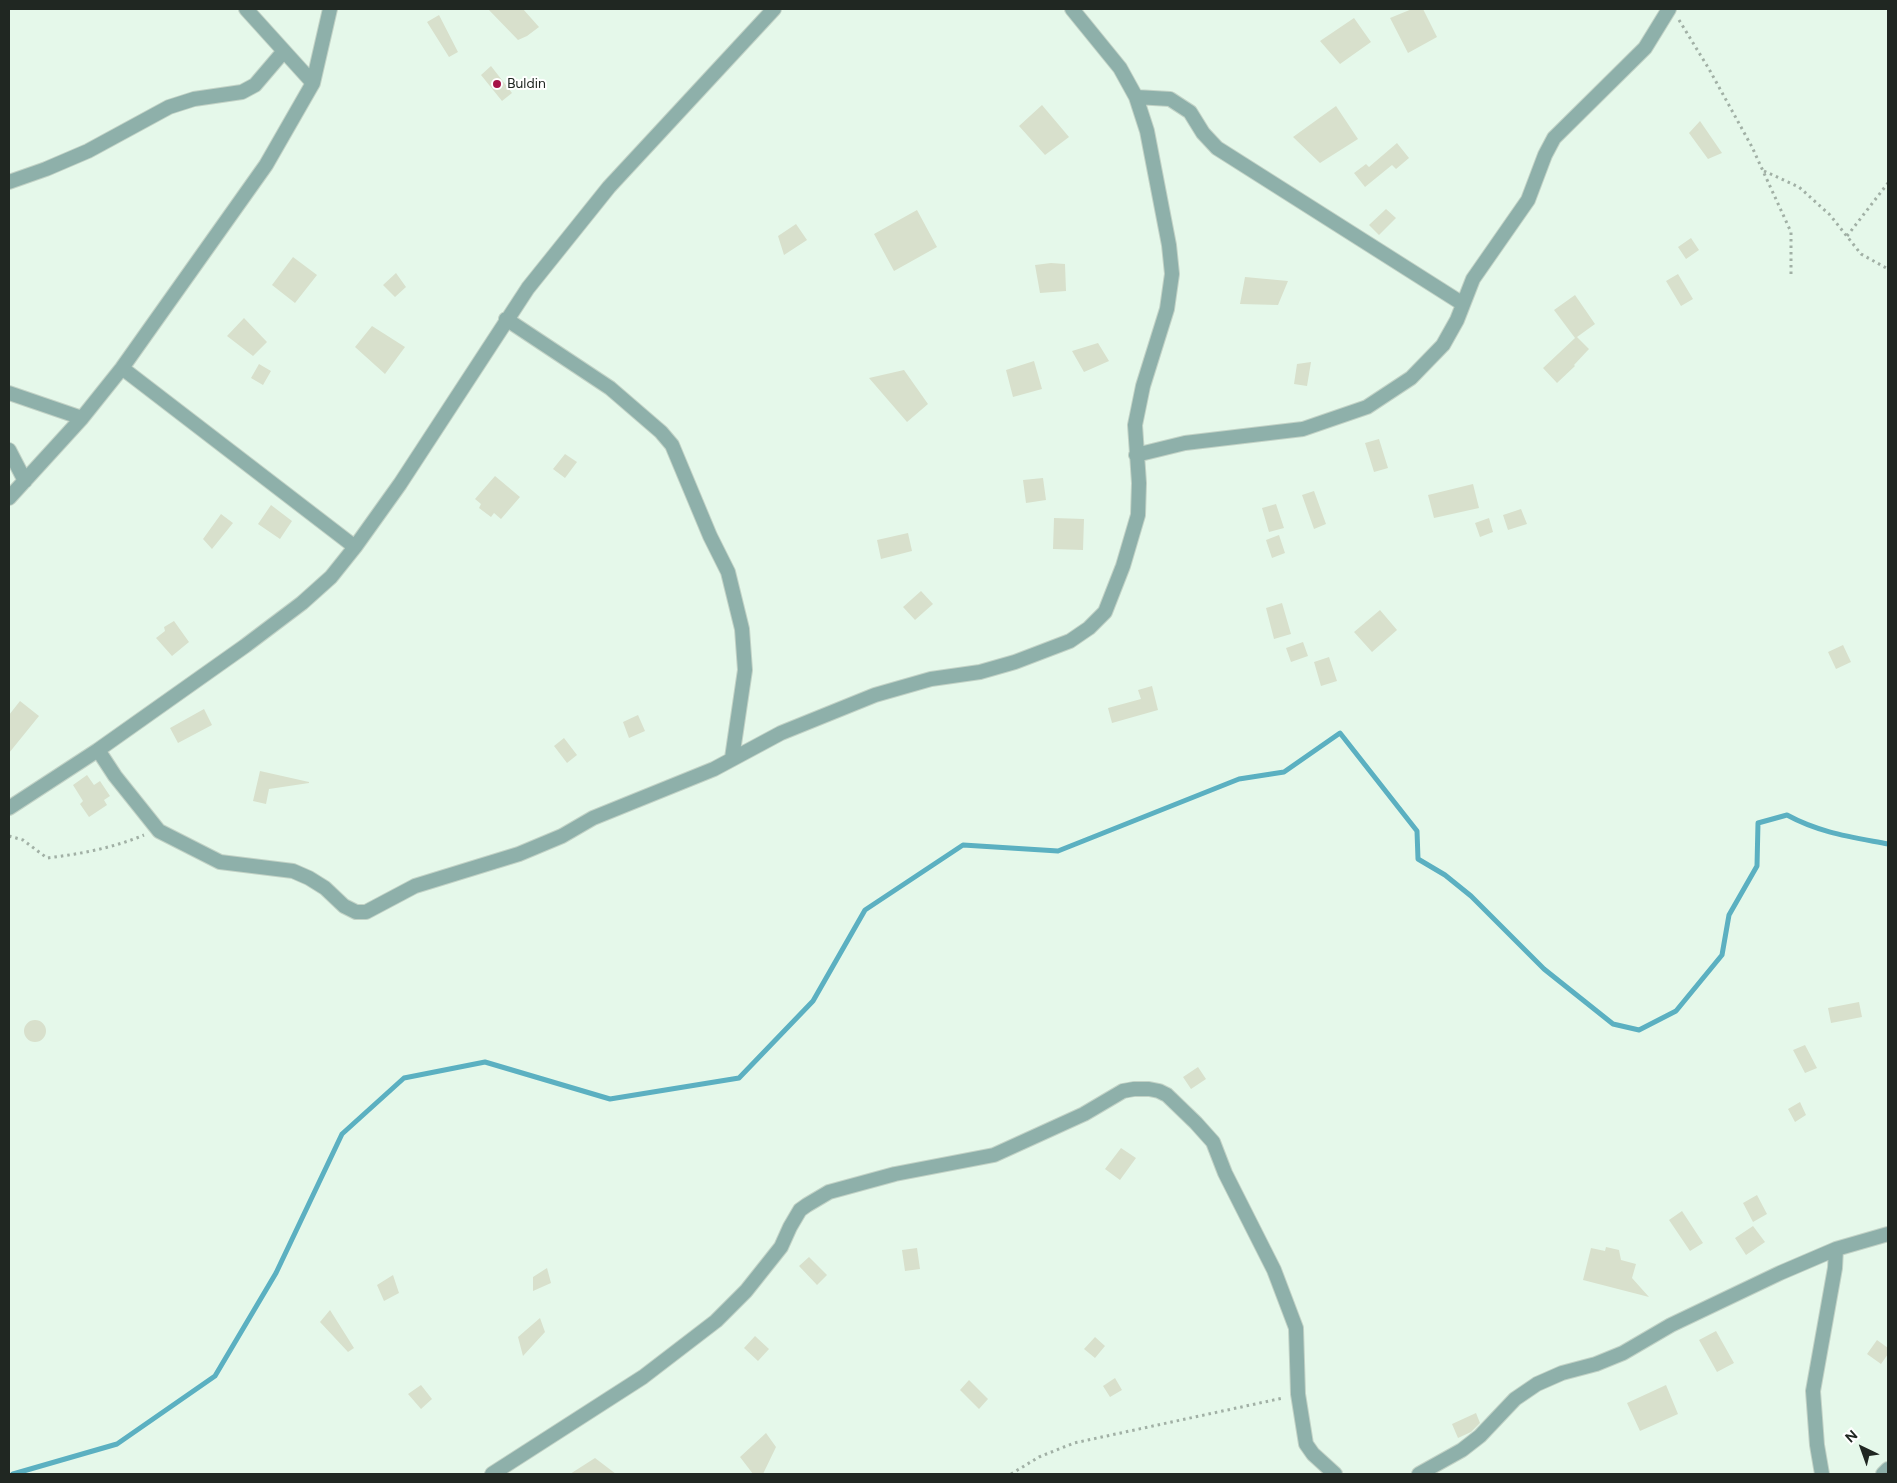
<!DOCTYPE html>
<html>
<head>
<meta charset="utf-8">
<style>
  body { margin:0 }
  #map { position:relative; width:1897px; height:1483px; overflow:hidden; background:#e5f8ea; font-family:Figtree,sans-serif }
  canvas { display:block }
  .frame { position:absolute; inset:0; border:10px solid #202722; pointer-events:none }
  .north { position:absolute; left:1837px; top:1423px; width:50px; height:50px; -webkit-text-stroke:4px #fff; paint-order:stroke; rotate:318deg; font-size:14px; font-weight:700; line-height:20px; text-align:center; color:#202722 }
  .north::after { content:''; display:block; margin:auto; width:18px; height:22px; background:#202722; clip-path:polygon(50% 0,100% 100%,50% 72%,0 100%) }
</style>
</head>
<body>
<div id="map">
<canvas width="1897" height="1483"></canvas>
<div class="frame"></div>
<div class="north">N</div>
</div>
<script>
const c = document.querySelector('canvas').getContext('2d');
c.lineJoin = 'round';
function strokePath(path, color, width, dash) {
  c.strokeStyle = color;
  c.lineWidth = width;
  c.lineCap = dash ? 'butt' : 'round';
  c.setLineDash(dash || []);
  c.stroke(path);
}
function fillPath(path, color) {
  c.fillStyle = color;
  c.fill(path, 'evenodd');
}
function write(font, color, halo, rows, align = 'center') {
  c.font = font + ' Figtree,sans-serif';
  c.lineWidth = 4;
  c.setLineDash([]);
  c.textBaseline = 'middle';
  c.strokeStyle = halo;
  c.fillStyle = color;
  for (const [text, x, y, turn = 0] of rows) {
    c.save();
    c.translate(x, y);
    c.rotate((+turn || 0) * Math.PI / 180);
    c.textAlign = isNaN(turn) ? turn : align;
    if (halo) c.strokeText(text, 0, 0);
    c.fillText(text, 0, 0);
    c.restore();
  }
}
const stream = new Path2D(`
  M13,1474l104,-30 98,-68 61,-103 66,-139 62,-56 81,-16 125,37 129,-21 74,-77 52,-91 98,-65 95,6 181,-72 45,-7 56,-39 77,98 1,28 27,16 26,21 73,73 69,55 26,6 37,-19 46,-56 7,-40 28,-49 1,-43 29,-8c33,18 65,22 101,29`);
const building = new Path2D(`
  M488,9h35l16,18 -12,9 -9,4z
  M1412,9h11l14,28 -29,16 -18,-35z
  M439,15l19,37 -9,5 -22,-35z
  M1354,18l17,24 -31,22 -20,-23z
  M491,66l21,27 -10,8 -21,-26z
  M1042,105l27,32 -24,18 -26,-29z
  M1336,106l22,33 -38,24 -27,-26z
  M1700,121l22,32 -14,6 -19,-26z
  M1397,143l12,15 -13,11 -4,-4 -27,22 -11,-14 12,-9 3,3z
  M1386,209l10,9 -17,17 -10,-10z
  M917,210l20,37 -43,24 -20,-37z
  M796,224l11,16 -23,15 -6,-19z
  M1691,238l8,12 -13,9 -8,-12z
  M293,257l24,18 -22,28 -23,-18z
  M1051,263l14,1 1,27 -26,2 -5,-28z
  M396,273l10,14 -11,10 -12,-12z
  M1678,274l15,25 -12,7 -15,-25z
  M1245,277l43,4 -10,24 -38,-1z
  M1575,295l20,29 -18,13 12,12 -15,16 1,1 -18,17 -14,-15 32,-30 -21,-28z
  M244,318l23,24 -14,14 -26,-20z
  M372,326l33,21 -20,27 -30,-27z
  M1098,343l11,18 -25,11 -12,-21z
  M1034,361l8,28 -29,8 -7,-27z
  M1311,362l-4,24 -13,-2 3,-20z
  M259,364l12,7 -8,14 -12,-7z
  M904,370l24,34 -21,18 -38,-44z
  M1379,439l9,29 -14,4 -9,-29z
  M565,454l12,8 -12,16 -12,-9z
  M495,476l25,21 -19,22 -7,-6 -3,4 -12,-9 2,-4 -6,-5z
  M1043,478l3,22 -20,3 -3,-23z
  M1473,484l6,24 -45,10 -6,-23z
  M1314,491l12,33 -12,5 -12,-34z
  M1276,504l8,24 -15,4 -7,-24z
  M271,505l21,16 -12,18 -22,-15z
  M1521,509l6,15 -19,6 -5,-15z
  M221,514l12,9 -21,26 -9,-10z
  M1054,518l30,1 -1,31 -30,-1z
  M1489,518l4,14 -13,5 -5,-14z
  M908,533l4,18 -31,8 -4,-19z
  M1279,535l6,18 -13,5 -6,-18z
  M921,591l12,13 -18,16 -12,-13z
  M1282,603l9,31 -17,5 -8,-31z
  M1380,610l17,20 -25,22 -18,-20z
  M174,621l15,21 -17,14 -16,-18 9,-7 -1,-4z
  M1303,642l5,14 -17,6 -5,-14z
  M1843,645l8,17 -15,7 -8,-17z
  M1329,657l8,24 -16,5 -7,-24z
  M1152,686l6,24 -46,13 -4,-15 33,-9 -3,-9z
  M20,701l19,15 -30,37v-38z
  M204,709l8,16 -34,18 -8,-15z
  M638,715l7,16 -16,7 -6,-16z
  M564,738l13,17 -10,8 -13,-17z
  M260,771l49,11v1l-40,6 -3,15 -13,-3z
  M87,775l7,10 6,-4 10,15 -6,4 3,5 -18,12 -9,-13 3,-3 -10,-16z
  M1859,1002l3,15 -31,6 -3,-15z
  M24 1031a11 11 0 1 1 22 0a11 11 0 1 1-22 0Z
  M1805,1045l12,23 -12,5 -12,-23z
  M1198,1067l8,12 -15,10 -8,-12z
  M1800,1102l6,13 -11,7 -7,-13z
  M1121,1148l15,10 -16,22 -15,-11z
  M1757,1195l10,19 -14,8 -10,-19z
  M1682,1211l21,32 -13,8 -21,-31z
  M1753,1226l12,16 -19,13 -11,-17z
  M1606,1247l13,3 2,10 15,4 -4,14 17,19 -66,-17 8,-32 14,3z
  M917,1248l3,21 -15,2 -3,-21z
  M809,1257l18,18 -10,10 -18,-19z
  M547,1268l4,15 -18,8v-14z
  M393,1275l6,18 -15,8 -7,-16z
  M330,1310l24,38 -6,4 -28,-30z
  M540,1318l5,14 -22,24 -5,-19z
  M1716,1331l18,32 -17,9 -18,-32z
  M755,1336l14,13 -11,12 -14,-13z
  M1095,1337l10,9 -10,12 -11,-9z
  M1877,1340l11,8v6l-7,10 -14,-10z
  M1115,1378l7,12 -12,7 -7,-11z
  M969,1380l19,19 -9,10 -19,-19z
  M421,1385l11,14 -11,10 -13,-15z
  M1666,1385l12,29 -38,17 -13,-28z
  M1476,1413l4,10 -9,9 -13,6 -6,-14z
  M766,1433l10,14 -13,27h-10l-13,-17z
  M595,1458l21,16h-46z`);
const path = new Path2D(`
  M1679,20l30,49 43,78 39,85v46
  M1764,171l35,16 31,28 31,39 27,15
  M1847,236l41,-53
  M9,836l14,4 24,18c33,-4 66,-10 97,-23
  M1011,1474l28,-17 35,-14 209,-45`);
const minor = new Path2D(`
  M246,9l38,42
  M1136,97l34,2 20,13 13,21 14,15 246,156
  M9,182l37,-13 42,-18 81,-44 25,-8 48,-7 13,-7 29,-34 29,32
  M506,319l104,69 51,44 11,13 38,91 18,36 14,57 3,41 -13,88
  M122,368l233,179
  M9,393l73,25
  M9,450l16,31
  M1136,455l49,-12 118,-14 64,-22 44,-29 32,-33 14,-25 16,-41 55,-79 17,-45 9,-17 91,-90 24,-39
  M9,498l73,-80 40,-50 144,-203 47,-82 17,-74
  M98,750l147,-104 57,-43 29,-26 24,-30 45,-63 128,-196 81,-101 165,-178
  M9,808l89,-58 17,26 44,55 61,31 73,9 16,7 16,10 19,18 12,6h10l49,-26 104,-32 43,-18 31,-18 121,-49 67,-36 94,-38 56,-16 49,-7 35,-10 55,-21 19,-13 16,-16 18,-46 15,-51 1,-32 -4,-58 8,-39 24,-77 5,-35 -3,-29 -22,-114 -11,-34 -16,-29 -48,-59
  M492,1474l151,-97 73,-56 30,-30 35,-44 9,-20 10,-17 7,-5 22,-13 66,-18 99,-19 90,-41 39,-23 11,-2h15l10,2 8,4 29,28 17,19 12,31 49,97 22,58 2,66 8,50 7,10 22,20
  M1419,1474l43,-24 18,-14 35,-37 22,-15 25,-11 34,-9 27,-11 48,-28 109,-52 56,-24 52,-15
  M1822,1474l-5,-29 -4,-54 22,-123 1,-19
  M1883,1474l5,-5`);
const markers = [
  [497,84,5,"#a61147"]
];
const poiNames = [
  ["Buldin",507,84]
];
strokePath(stream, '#5bb0c1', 5);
fillPath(building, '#d8e0cc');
strokePath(minor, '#c2d2c6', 16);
strokePath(path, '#a1b0a5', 3, [2.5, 4]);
strokePath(minor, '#8eb0aa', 14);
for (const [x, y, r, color] of markers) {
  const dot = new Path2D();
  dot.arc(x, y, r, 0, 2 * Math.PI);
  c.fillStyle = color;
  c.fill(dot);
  strokePath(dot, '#fff', 2);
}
write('14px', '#202722', '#fff', poiNames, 'left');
</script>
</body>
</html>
